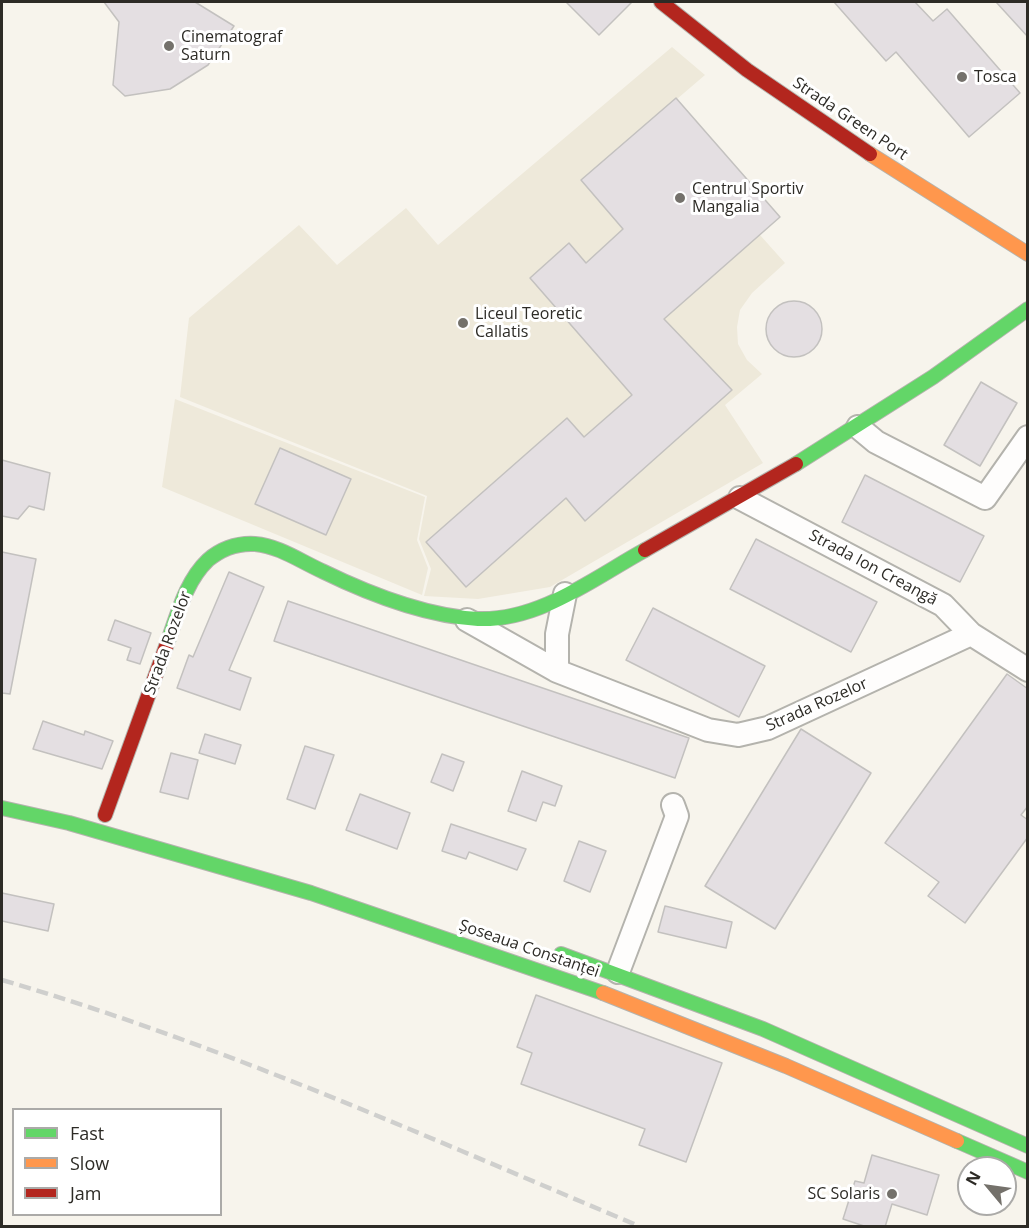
<!DOCTYPE html>
<html>
<head>
<meta charset="utf-8">
<style>
  body { margin:0 }
  #map { position:relative; width:1029px; height:1228px; overflow:hidden; background:#f7f4ec; font-family:"Open Sans",sans-serif }
  canvas { display:block }
  .frame { position:absolute; inset:0; border:3px solid #2d2b26; pointer-events:none }
  .legend { position:absolute; left:12px; top:1108px; width:210px; height:108px; box-sizing:border-box; background:#fff; border:2px solid #abaaa8; margin:0; padding:8px 10px; list-style:none; font-size:18px; color:#2d2b26 }
  .legend li { display:flex; align-items:center; gap:12px; height:30px }
  .legend b { width:30px; border:2px solid #abaaa8 }
  .north { position:absolute; left:957px; top:1156px; width:60px; height:60px; box-sizing:border-box; background:#fff; border:2px solid #abaaa8; border-radius:50%; rotate:299deg; font-size:16px; font-weight:700; line-height:24px; text-align:center; color:#2d2b26 }
  .north::after { content:''; display:block; margin:auto; width:21px; height:27px; background:#74716b; clip-path:polygon(50% 0,100% 100%,50% 72%,0 100%) }
</style>
</head>
<body>
<div id="map">
<canvas width="1029" height="1228"></canvas>
<div class="frame"></div>
<ul class="legend">
<li><b style="height:8px;background:#63d668"></b>Fast</li>
<li><b style="height:8px;background:#ff974d"></b>Slow</li>
<li><b style="height:8px;background:#b3261e"></b>Jam</li>
</ul>
<div class="north">N</div>
</div>
<script>
const c = document.querySelector('canvas').getContext('2d');
c.lineJoin = 'round';
function fillPath(path, color) {
  c.fillStyle = color;
  c.fill(path, 'evenodd');
}
function strokePath(path, color, width, dash) {
  c.strokeStyle = color;
  c.lineWidth = width;
  c.lineCap = dash ? 'butt' : 'round';
  c.setLineDash(dash || []);
  c.stroke(path);
}
function write(font, color, halo, rows, align = 'center') {
  c.font = font + ' "Open Sans",sans-serif';
  c.lineWidth = 6;
  c.setLineDash([]);
  c.textBaseline = 'middle';
  c.strokeStyle = halo;
  c.fillStyle = color;
  for (const [text, x, y, turn = 0] of rows) {
    c.save();
    c.translate(x, y);
    c.rotate((+turn || 0) * Math.PI / 180);
    c.textAlign = isNaN(turn) ? turn : align;
    if (halo) c.strokeText(text, 0, 0);
    c.fillText(text, 0, 0);
    c.restore();
  }
}
const built = new Path2D(`
  M672,47l33,28 -28,24 103,118 -20,18 25,28 -33,30 -12,17 -3,17 1,17 9,16 15,14 -37,31 38,58 -213,124 -72,12 -54,-3 7,-27 -12,-30 8,-43 -247,-99 9,-79 110,-93 38,40 69,-57 32,37z
  M175,399l250,98 -8,43 11,28 -6,27 -260,-108z`);
const building = new Path2D(`
  M104,2h91l39,24 -26,39 -38,24 -45,7 -12,-11 6,-63z
  M566,2h66l-33,33z
  M834,2h81l18,19 14,-12 73,84 -51,44 -73,-85 -10,9z
  M996,2h32v35z
  M676,98l104,119 -116,102 68,71 -147,131 -19,-23 -100,89 -40,-45 141,-124 17,19 48,-42 -102,-117 39,-35 17,20 37,-34 -42,-49z
  M766 329a28 28 0 1 1 56 0a28 28 0 1 1-56 0Z
  M981,382l36,21 -37,63 -36,-21z
  M280,448l71,31 -25,56 -71,-31z
  M2,460l48,13 -6,37 -15,-4 -11,13 -16,-3z
  M865,475l119,61 -24,46 -118,-60z
  M756,539l121,63 -26,50 -121,-63z
  M2,552l34,7 -26,135 -8,-1z
  M229,572l35,15 -35,83 22,8 -11,32 -63,-22 12,-33 4,2z
  M288,601l401,137 -14,40 -401,-137z
  M653,608l112,58 -26,51 -113,-57z
  M115,620l36,13 -11,31 -13,-4 4,-12 -23,-8z
  M1007,674l21,15v117l-7,9 7,5v17l-63,86 -37,-27 11,-14 -54,-39z
  M43,721l41,14 1,-4 28,10 -11,28 -69,-20z
  M801,729l70,44 -96,156 -70,-43z
  M205,734l36,11 -6,19 -36,-11z
  M305,746l29,9 -19,54 -28,-10z
  M171,753l27,7 -10,39 -28,-7z
  M442,754l22,8 -11,29 -22,-9z
  M522,771l40,15 -7,20 -12,-4 -7,19 -28,-10z
  M360,794l50,19 -13,36 -51,-19z
  M451,824l75,25 -9,21 -48,-18 -3,7 -24,-8z
  M579,841l27,10 -16,41 -26,-11z
  M2,893l52,11 -6,27 -46,-10z
  M665,906l67,16 -6,26 -68,-16z
  M536,995l186,68 -36,99 -47,-17 6,-16 -124,-45 11,-31 -15,-6z
  M872,1155l67,20 -12,40 -35,-11 -7,23h-18l-24,-8 12,-38 9,2z`);
const street = new Path2D(`
  M858,427l18,15 109,56 43,-61
  M740,498l203,107 28,29 57,36
  M565,594l-8,40v37l151,59 30,5 30,-7 203,-94
  M467,620l90,51
  M618,972l59,-156 -4,-11`);
const fast = new Path2D(`
  M796,464l137,-87 95,-68
  M168,641c10,-28 18,-60 40,-81 13,-11 30,-17 47,-16 24,2 45,17 67,27 47,23 103,45 156,48 62,2 116,-41 167,-69
  M2,808l67,15 242,70 292,100
  M561,954l202,75 265,117
  M957,1141l71,31`);
const slow = new Path2D(`
  M870,154l158,100
  M603,993l183,73 171,75`);
const jam = new Path2D(`
  M661,2l86,68 123,84
  M645,550l151,-86
  M105,815l63,-174`);
const rail = new Path2D(`
  M2,980c219,64 427,158 637,246`);
const markers = [
  [169,46,6,"#74716b"],
  [962,77,6,"#74716b"],
  [680,198,6,"#74716b"],
  [463,323,6,"#74716b"],
  [892,1194,6,"#74716b"]
];
const poiNames = [
  ["Cinematograf",181,37],
  ["Saturn",181,55],
  ["Tosca",974,77],
  ["Centrul Sportiv",692,189],
  ["Mangalia",692,207],
  ["Liceul Teoretic",475,314],
  ["Callatis",475,332],
  ["SC Solaris",880,1194,"right"]
];
const streetNames = [
  ["Strada Green Port",850,119,34],
  ["Strada Ion Creangă",873,568,28],
  ["Strada Rozelor",168,643,-70],
  ["Strada Rozelor",817,705,-24],
  ["Șoseaua Constanței",529,949,19]
];
fillPath(built, '#eee9da');
fillPath(building, '#e4dfe2');
strokePath(building, '#c3c1bf', 1.5);
strokePath(street, '#b4b3ad', 26);
strokePath(fast, '#b4b3ad', 16);
strokePath(slow, '#b4b3ad', 16);
strokePath(jam, '#b4b3ad', 16);
strokePath(street, '#fefdfc', 22);
strokePath(fast, '#63d668', 14);
strokePath(slow, '#ff974d', 14);
strokePath(jam, '#b3261e', 14);
strokePath(rail, '#cfcfcd', 4.5, [12, 6]);
for (const [x, y, r, color] of markers) {
  const dot = new Path2D();
  dot.arc(x, y, r, 0, 2 * Math.PI);
  c.fillStyle = color;
  c.fill(dot);
  strokePath(dot, '#fff', 2);
}
write('16px', '#2d2b26', '#fff', poiNames, 'left');
write('16px', '#2d2b26', '#fff', streetNames);
</script>
</body>
</html>
